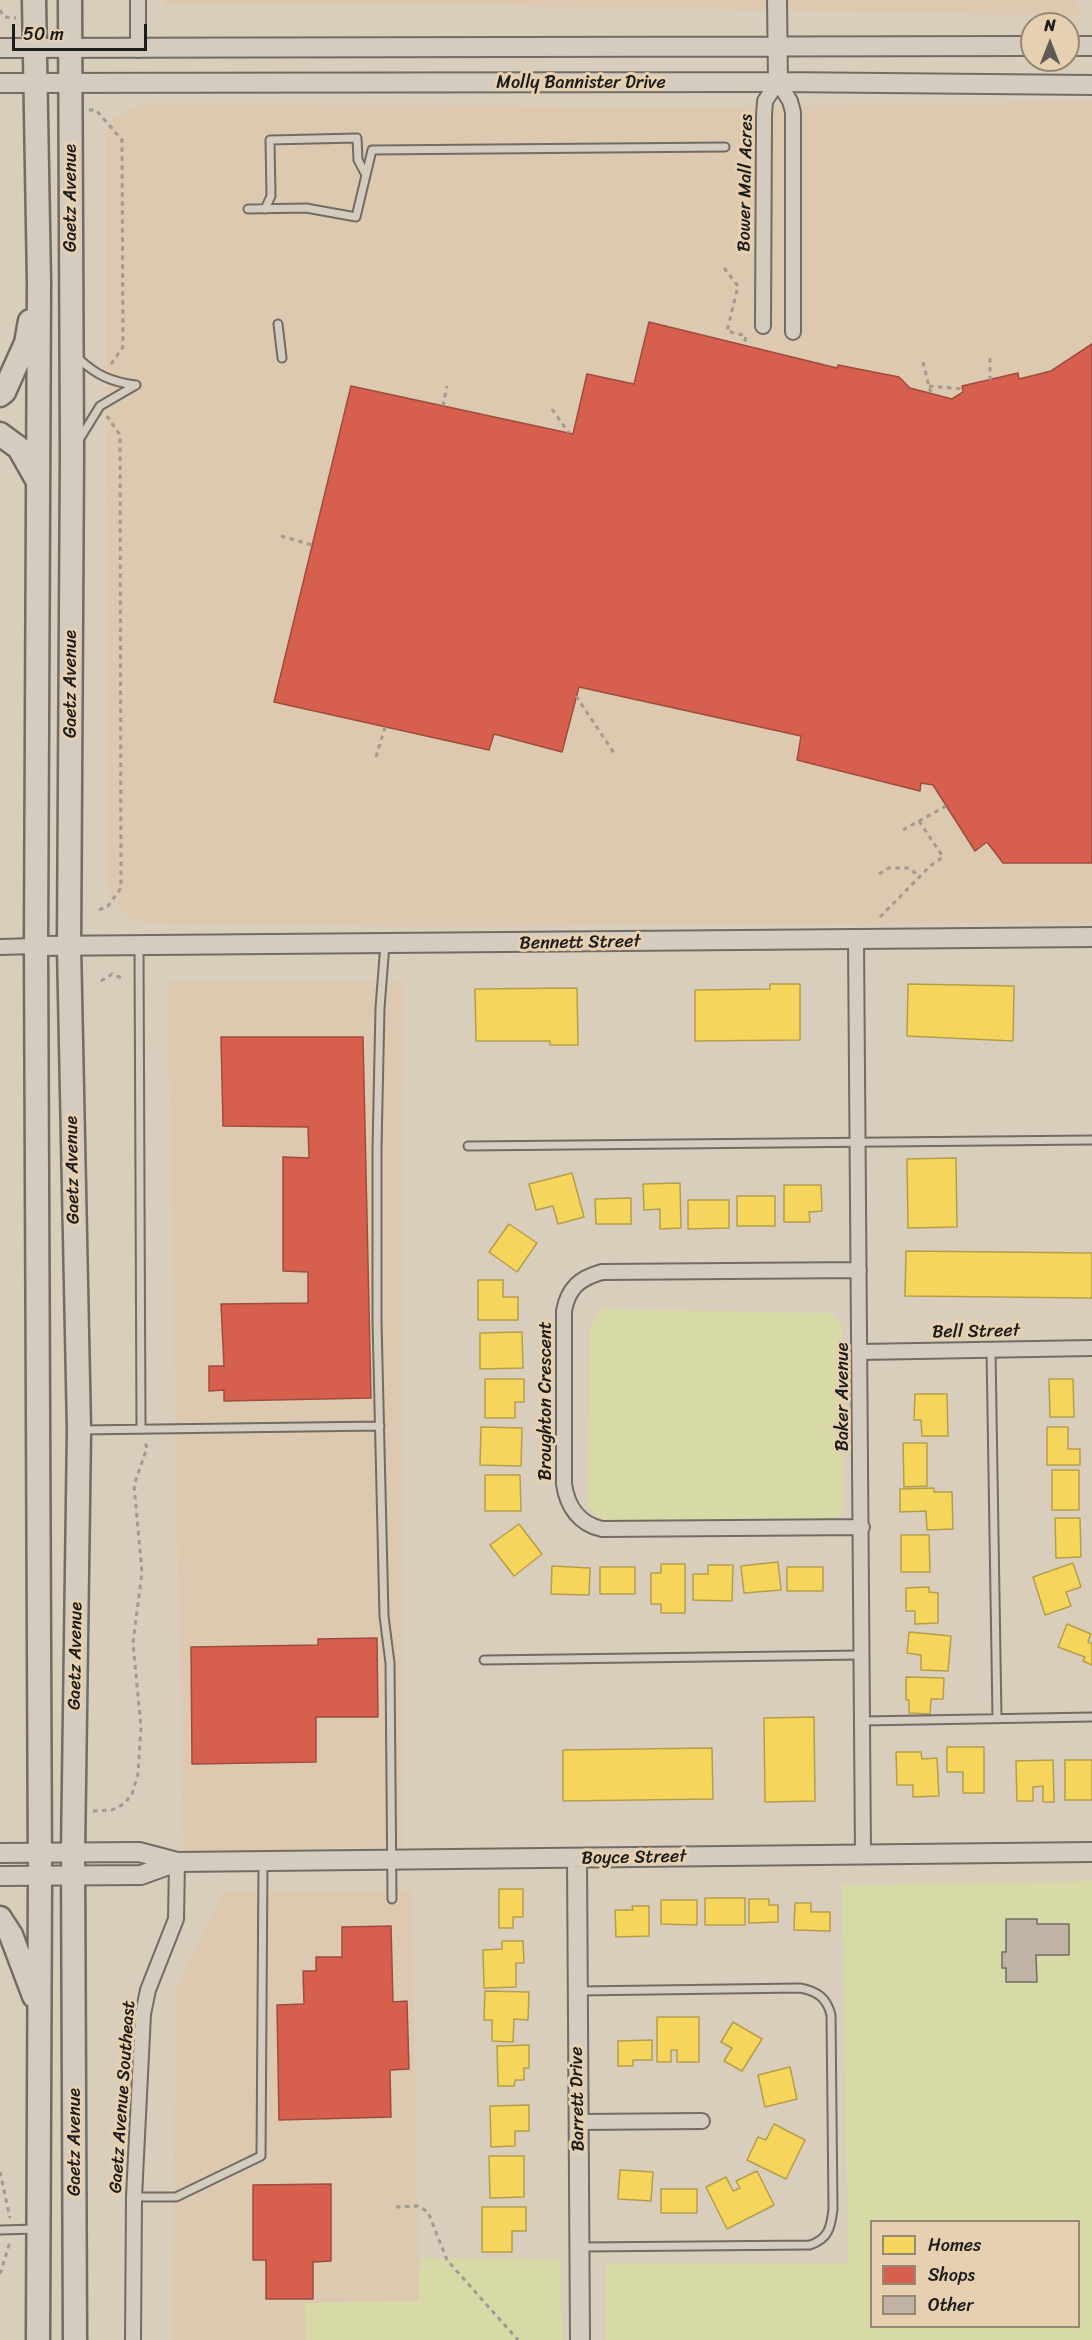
<!DOCTYPE html>
<html>
<head>
<meta charset="utf-8">
<style>
  body { margin:0 }
  #map { position:relative; width:1092px; height:2340px; overflow:hidden; background:#d9cdbc; font-family:Sriracha,sans-serif }
  canvas { display:block }
  .legend { position:absolute; left:870px; top:2220px; width:210px; height:108px; box-sizing:border-box; background:#e6d0af; border:2px solid #958874; margin:0; padding:8px 10px; list-style:none; font-size:18px; color:#1c1c1c }
  .legend li { display:flex; align-items:center; gap:12px; height:30px }
  .legend b { width:30px; border:2px solid #958874 }
  .north { position:absolute; left:1020px; top:12px; width:60px; height:60px; box-sizing:border-box; background:#e6d0af; border:2px solid #958874; border-radius:50%; rotate:0deg; font-size:16px; font-weight:700; line-height:24px; text-align:center; color:#1c1c1c }
  .north::after { content:''; display:block; margin:auto; width:21px; height:27px; background:#5e5a54; clip-path:polygon(50% 0,100% 100%,50% 72%,0 100%) }
  .scale { position:absolute; left:12px; top:24px; width:135px; height:27px; box-sizing:border-box; border:3px solid #1c1c1c; border-top:0; padding-left:8px; font-size:18px; line-height:21px; white-space:nowrap; color:#1c1c1c; -webkit-text-stroke:4px #e6d0af; paint-order:stroke }
</style>
</head>
<body>
<div id="map">
<canvas width="1092" height="2340"></canvas>
<ul class="legend">
<li><b style="height:16px;background:#f6d55c"></b>Homes</li>
<li><b style="height:16px;background:#d6604d"></b>Shops</li>
<li><b style="height:16px;background:#c0b3a6"></b>Other</li>
</ul>
<div class="north">N</div>
<div class="scale">50 m</div>
</div>
<script>
const c = document.querySelector('canvas').getContext('2d');
c.lineJoin = 'round';
function fillPath(path, color) {
  c.fillStyle = color;
  c.fill(path, 'evenodd');
}
function strokePath(path, color, width, dash) {
  c.strokeStyle = color;
  c.lineWidth = width;
  c.lineCap = dash ? 'butt' : 'round';
  c.setLineDash(dash || []);
  c.stroke(path);
}
function write(font, color, halo, rows, align = 'center') {
  c.font = font + ' Sriracha,sans-serif';
  c.lineWidth = 6;
  c.setLineDash([]);
  c.textBaseline = 'middle';
  c.strokeStyle = halo;
  c.fillStyle = color;
  for (const [text, x, y, turn = 0] of rows) {
    c.save();
    c.translate(x, y);
    c.rotate((+turn || 0) * Math.PI / 180);
    c.textAlign = isNaN(turn) ? turn : align;
    if (halo) c.strokeText(text, 0, 0);
    c.fillText(text, 0, 0);
    c.restore();
  }
}
const built = new Path2D(`
  M163,0h915l1,16 -614,-11h-302z
  M1092,101v821l-648,5 -276,-3 -35,-4 -21,-18 -5,-22 -1,-440v-305l6,-17 32,-14 579,3z
  M168,982h235l-1,864 -219,7z
  M412,1890l7,411 -114,2 1,37h-134l4,-352 48,-97z`);
const green = new Path2D(`
  M601,1309l231,4 10,14 2,182 -14,18 -224,2 -18,-24 2,-176z
  M1092,1881v459h-486v-77h242l-6,-378zM872,2222h206v104h-206z
  M420,2258l140,1 2,81h-256l-1,-37 114,-2z`);
const homes = new Path2D(`
  M770,984h30v56l-105,1v-51l75,-1z
  M908,984l106,2 -1,55 -106,-5z
  M577,988l1,57h-28v-4h-74l-1,-52z
  M956,1158l1,69 -49,1 -1,-69z
  M572,1173l12,44 -26,7 -5,-18 -17,4 -7,-26z
  M680,1183l1,45 -21,1v-20l-16,1 -1,-26z
  M784,1185h37l1,26 -13,1 1,10h-26z
  M737,1196h38v30h-38z
  M631,1198v26h-35l-1,-25z
  M688,1200h41v28l-41,1z
  M509,1224l28,19 -20,29 -28,-20z
  M906,1251l186,2v45l-187,-2z
  M478,1280h25v17h15v23h-40z
  M522,1332l1,36 -43,1v-36z
  M485,1379h39v23h-9v16h-30z
  M1049,1379h24l1,38h-24z
  M915,1394h32l1,42h-26l-1,-16h-7z
  M481,1427l41,1 -1,38 -41,-1z
  M1047,1427h21v22h12v16h-33z
  M903,1443h24v43l-23,1z
  M1052,1470h27v40h-27z
  M485,1475h35l1,36h-36z
  M934,1488v4h18l1,37 -26,1 -1,-19 -26,1v-23z
  M1055,1518h25l1,39 -25,1z
  M519,1524l23,30 -28,22 -24,-31z
  M901,1535h28l1,37h-29z
  M778,1562l3,28 -37,3 -3,-27z
  M1073,1563l8,24 -15,5 5,14 -26,9 -12,-38z
  M661,1564h24v49h-24v-9h-10v-31h10z
  M708,1565h25l-1,36 -39,-1v-26h15z
  M552,1566l38,2 -1,27 -38,-1z
  M600,1567h35v27h-35z
  M787,1567h36v24h-36z
  M929,1587v5l9,1v30l-23,1v-13h-9v-23z
  M1067,1624l24,10 -3,8 4,2v21l-9,-4 2,-4 -27,-10z
  M909,1632l42,4 -3,35 -27,-1v-15l-14,-2z
  M906,1677l38,1 -1,21h-12l-1,15 -21,-1v-13h-3z
  M814,1717l1,84 -50,1 -1,-84z
  M947,1747h37v46h-21v-21h-16z
  M712,1748l1,51 -150,2v-51z
  M896,1752h25l1,7 15,-1 2,38 -26,1v-12h-16z
  M1053,1760l1,42h-11v-16l-10,1v14h-16l-1,-40z
  M1065,1760h27v40h-27z
  M499,1889h24v28h-10v11h-14z
  M705,1898h40v27h-40z
  M749,1899h20v6h9v17l-29,1z
  M661,1900h36v25l-36,-1z
  M795,1903h16v9h19v19l-36,-1z
  M632,1906h17v30l-33,1 -1,-27h18z
  M502,1941h21l1,22h-8v24l-32,1 -1,-38 19,-1z
  M485,1991l44,1 -1,28 -14,-1 -1,23 -21,-1v-21h-8z
  M657,2017h42v45h-22v-12h-6v12h-14z
  M733,2022l29,17 -20,32 -18,-10 8,-13 -11,-6z
  M652,2040v20h-19v6h-15v-25z
  M529,2045v23h-5v12h-9l-1,6h-16l-1,-40z
  M790,2067l7,32 -32,8 -7,-32z
  M529,2105v26h-14v15l-24,1 -1,-41z
  M774,2124l31,16 -19,39 -39,-19 11,-23 8,3z
  M489,2156h35v41l-34,1z
  M620,2170l33,2 -2,29 -33,-2z
  M757,2171l17,34 -47,24 -21,-42 20,-10 7,14 7,-3 -4,-7z
  M661,2189h36v24h-36z
  M482,2207h44v24h-14v21h-30z`);
const shops = new Path2D(`
  M649,322l188,46 1,-3 61,12 11,11 42,11 11,-7 -1,-6 56,-13 1,6 32,-8 41,-27v519h-89l-16,-21 -12,9 -42,-66 -12,-2 -1,8 -123,-31 4,-24 -222,-49 -17,65 -68,-18 -5,16 -215,-48 77,-316 222,48 14,-60 47,10z
  M221,1037h142l8,361 -147,3v-11l-15,1v-25h15l-3,-62 87,-1v-31l-25,-1v-114l26,1 -1,-31 -85,-1z
  M377,1638l1,79h-62v45l-124,2 -1,-117 127,-2v-6z
  M391,1926l2,76 14,-1 2,68 -19,1 1,47 -112,3 -2,-115 27,-1 -1,-33h13v-14h26v-30z
  M331,2184v77l-18,1v37h-47v-39h-13v-75z`);
const building = new Path2D(`
  M1006,1919h31v5h32v31h-33l1,27h-31v-14h-4v-16h4z`);
const path = new Path2D(`
  M0,10l4,7 12,1
  M89,110h7l26,30 1,207 -14,20
  M724,268l14,18 -11,45 19,5 -2,9
  M990,358v22
  M923,362l8,32
  M929,386l34,3
  M443,406l4,-20
  M552,409l17,24
  M281,536l31,9
  M576,696l40,60
  M376,757l9,-30
  M903,830l43,-24
  M879,874l10,-6h20l10,8
  M99,910l9,-4 13,-18 -1,-453 -13,-19
  M880,917l50,-51 13,-9 -24,-36
  M101,981l11,-7 12,5
  M93,1811l19,-1 12,-6 8,-10 6,-20 3,-47 -8,-84 9,-71 -8,-87 13,-37 -3,-8
  M0,2172l10,46
  M396,2207l22,-1 10,6 19,48 71,80
  M0,2274l10,-32`);
const service = new Path2D(`
  M248,209l58,-1 50,9 16,-67 353,-3
  M265,209l6,-13 -1,-56 87,-2 1,22 8,15
  M278,324l4,34
  M78,358c18,17 33,24 58,27
  M79,440l21,-34 36,-21
  M385,944l-5,64 -3,140v173l7,295 6,47 2,236
  M139,946l2,483
  M468,1146l624,-6
  M991,1350l6,368
  M81,1430l299,-4
  M484,1660l378,-5
  M863,1721l229,-4
  M578,1991l222,-3c17,3 27,10 31,27l2,194c-2,19 -5,30 -23,36l-228,2
  M134,2197h42l85,-41 2,-293
  M0,2230l36,-1`);
const minor = new Path2D(`
  M138,0v50
  M763,326l1,-210 1,-15 13,-19 12,19 3,11v220
  M856,940l7,915
  M0,947l36,-1
  M859,1270l-257,2c-22,6 -34,16 -38,39v173c3,22 15,40 38,45l260,-2
  M860,1352l232,-4
  M578,2122l124,-1
  M133,2340l1,-143 9,-183 5,-24 28,-71 1,-57`);
const tertiary = new Path2D(`
  M777,0l1,82
  M1068,46h24
  M0,48l1032,-2
  M0,83l778,-1 314,3
  M36,946l1056,-9
  M0,1853l139,-1 38,10 915,-10
  M577,1859l3,481
  M0,1876l141,-1 36,-13`);
const primary = new Path2D(`
  M34,0l5,282 -3,664 4,930 -2,464
  M70,0l2,453 -3,493 10,484 -6,422 2,488
  M0,395l4,-3 22,-49 4,-22
  M0,434l19,14 17,30
  M0,1918l11,17 23,61`);
const streetNames = [
  ["Molly Bannister Drive",581,83],
  ["Bower Mall Acres",746,183,-89],
  ["Gaetz Avenue",71,198,-90],
  ["Gaetz Avenue",71,684,-90],
  ["Bennett Street",580,943,-1],
  ["Gaetz Avenue",73,1170,-91],
  ["Bell Street",976,1332,-1],
  ["Baker Avenue",843,1397,-90],
  ["Broughton Crescent",546,1401,-90],
  ["Gaetz Avenue",76,1656,-89],
  ["Boyce Street",634,1858,-1],
  ["Gaetz Avenue Southeast",123,2097,-86],
  ["Barrett Drive",578,2099,-91],
  ["Gaetz Avenue",75,2142,-90]
];
fillPath(built, '#ddc9af');
fillPath(green, '#d7d9a7');
fillPath(homes, '#f6d55c');
strokePath(homes, '#b59e49', 1.5);
fillPath(shops, '#d6604d');
strokePath(shops, '#9e4c3e', 1.5);
fillPath(building, '#c0b3a6');
strokePath(building, '#716c64', 1.5);
strokePath(service, '#716c64', 11);
strokePath(minor, '#716c64', 18);
strokePath(tertiary, '#716c64', 22);
strokePath(primary, '#716c64', 27);
strokePath(path, '#a09a90', 3, [4.5, 4.5]);
strokePath(service, '#d5ccc0', 7);
strokePath(minor, '#d5ccc0', 14);
strokePath(tertiary, '#d5ccc0', 18);
strokePath(primary, '#d5ccc0', 22);
write('18px', '#1c1c1c', '#e6d0af', streetNames);
</script>
</body>
</html>
